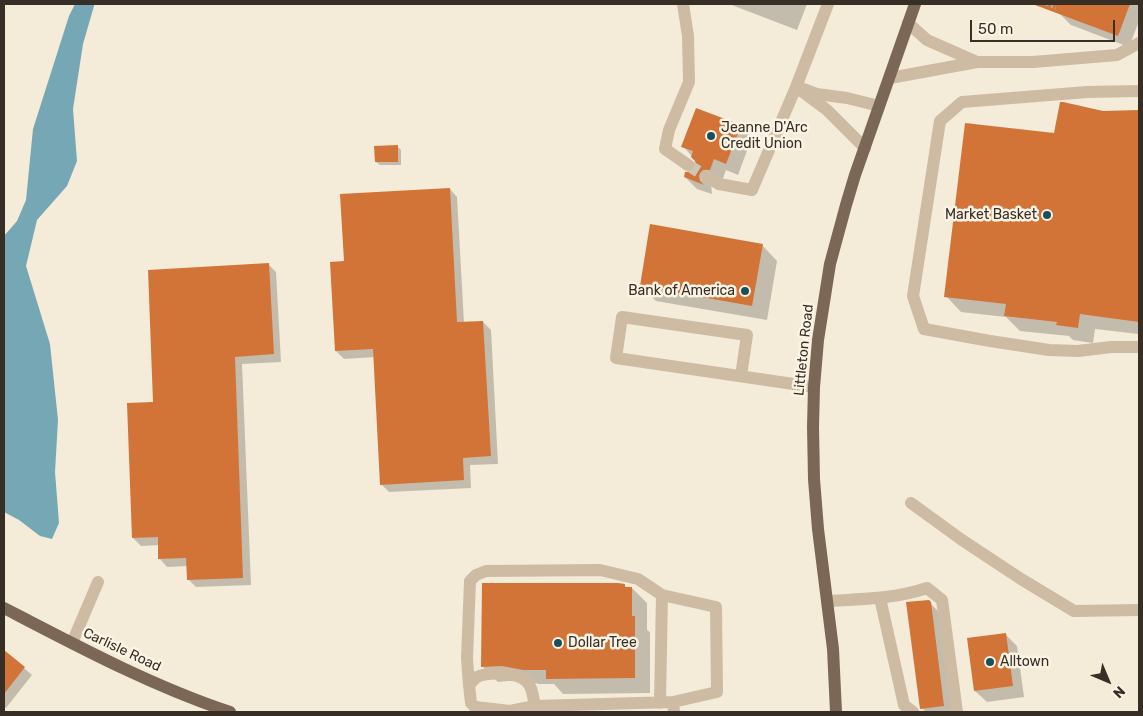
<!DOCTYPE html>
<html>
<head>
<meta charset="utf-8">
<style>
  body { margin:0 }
  #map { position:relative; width:1143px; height:716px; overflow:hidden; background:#f4ebd8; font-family:Rubik,sans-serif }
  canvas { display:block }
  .frame { position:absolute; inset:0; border:5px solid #372e26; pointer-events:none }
  .north { position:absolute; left:1083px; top:656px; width:50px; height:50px; -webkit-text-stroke:4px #fbf4e5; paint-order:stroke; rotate:135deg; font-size:14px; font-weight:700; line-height:20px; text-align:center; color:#372e26 }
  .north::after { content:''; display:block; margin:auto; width:18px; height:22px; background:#372e26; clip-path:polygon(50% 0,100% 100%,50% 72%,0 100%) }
  .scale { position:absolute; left:970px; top:20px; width:145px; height:22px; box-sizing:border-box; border:2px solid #372e26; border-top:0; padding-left:6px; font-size:15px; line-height:18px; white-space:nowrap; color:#372e26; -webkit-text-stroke:4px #fbf4e5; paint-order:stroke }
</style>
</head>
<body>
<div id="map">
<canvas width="1143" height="716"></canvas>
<div class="frame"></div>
<div class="north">N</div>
<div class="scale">50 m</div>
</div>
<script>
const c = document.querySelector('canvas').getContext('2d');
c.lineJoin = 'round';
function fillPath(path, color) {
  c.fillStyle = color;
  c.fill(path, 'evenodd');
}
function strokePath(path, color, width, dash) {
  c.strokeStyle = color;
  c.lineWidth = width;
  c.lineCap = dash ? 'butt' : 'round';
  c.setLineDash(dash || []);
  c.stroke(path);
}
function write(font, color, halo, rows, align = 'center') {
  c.font = font + ' Rubik,sans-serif';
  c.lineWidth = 5;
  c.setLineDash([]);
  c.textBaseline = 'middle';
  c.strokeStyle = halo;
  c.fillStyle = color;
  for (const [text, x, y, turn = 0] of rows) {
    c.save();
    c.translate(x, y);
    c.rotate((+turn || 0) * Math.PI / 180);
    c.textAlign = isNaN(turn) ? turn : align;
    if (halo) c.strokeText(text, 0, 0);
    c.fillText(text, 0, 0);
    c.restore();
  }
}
const water = new Path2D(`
  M75,4h19v2l-11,38 -10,65 4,52 -10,25 -30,34 -11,46 24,78 8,76 -3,52 4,51 -7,16 -12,-3 -21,-16 -15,-8v-276l13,-15 9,-21 7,-71 36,-113z`);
const shadow = new Path2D(`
  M729,4h78l-10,26z
  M1063,4h76v17l-10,26 -58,-22 -12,-12z
  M1103,112h36v222l-44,-5 -2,14 -20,-3 -4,-4 -49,-5 -14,-14 -45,-5 -15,-16 109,-162z
  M740,126l12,11 -14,38 -12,-5 -4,11 -11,4 1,9 -15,-5 -12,-12 8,-4 4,-7 -1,-5 -13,-15z
  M397,146l4,4v15h-21l-4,-3z
  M450,189l7,8 7,126 19,-1 8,8 7,134 -28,1 1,23 -82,4 -8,-8 -6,-127 -31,2 -8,-8 9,-89z
  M762,245l15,16 -10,59 -111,-19 -15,-15z
  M268,264l8,8 5,90 -39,2 9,221 -55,2 -8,-8v-13l-21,1 -7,-8 -1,-14 -18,1 -8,-8 21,-135z
  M624,585l3,3h5l15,15v27l3,2v61l-87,1 -9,-10h-15l-20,-4 -21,2 -15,-15z
  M928,601l14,14 13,97h-29l-4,-4z
  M1005,634l12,12 7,51 -37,5 -12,-11z
  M4,661l20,7 8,7 -26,33 -2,-2z`);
const building = new Path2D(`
  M1035,4h95l-12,32 -83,-31z
  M1060,102h3l40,9 36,-1v212l-59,-8 -2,14 -22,-3 1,-3 -53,-6 2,-12 -62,-7 21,-174 89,10z
  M696,108l45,17 -15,39 -12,-5 -4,11h-7l-3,3 -1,3 1,5 4,4 -20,-8 1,-5h7l4,-6 -1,-5 -4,-4 2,-6 -12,-4z
  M398,145v17h-23l-1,-16z
  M450,188l7,134 26,-1 8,135 -28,2 1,22 -84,5 -7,-136 -38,2 -5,-89 14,-1 -4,-67z
  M650,224l113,20 -11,62 -112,-20z
  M269,263l5,91 -39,3 8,221 -56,2 -1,-22 -28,1v-22l-26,1 -5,-135 26,-1 -5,-132z
  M482,583h136l7,1v3h7v29h3v62l-89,1v-9h-23l-21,-4 -21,1z
  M929,600l2,2 13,104 -24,3 -14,-107z
  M1006,633l7,53 -39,5 -7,-53z
  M4,650l21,17 -21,27z`);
const minorTunnel = new Path2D(`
  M688,165l19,12`);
const path = new Path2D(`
  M1046,4l10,4`);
const minor = new Path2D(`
  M683,4l5,32 1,46 -20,48 -4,19 23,16
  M908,23l19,17 50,22
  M890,78l87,-16h56l84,-7 22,-12
  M796,87l31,23 38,38
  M804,89l13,5 30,4 32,8
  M1139,91l-52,1 -125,10 -22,19 -27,175 11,33 66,12 59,9 29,1 33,-4h28
  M707,177l12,7 33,6 44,-103 32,-83
  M741,376l6,-41 -125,-18 -6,41 198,29
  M911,503l51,37 59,39 53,32 65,-1
  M880,598l24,107 9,7
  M828,601c33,-2 67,-2 99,-13l15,12 15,112
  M72,643l26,-61
  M469,685l-2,-26 3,-78 6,-6 10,-4 114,-1 38,9 24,16
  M660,703l2,-108 54,12 1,85 -44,10
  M510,711l-35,-4 -4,-4 -2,-18c2,-2 5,-6 8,-8 11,-5 40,-5 49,4 7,6 7,17 9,25
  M510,712v-1l25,-5 138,-4 1,10`);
const major = new Path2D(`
  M4,608c73,38 148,78 226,104
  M836,712l-3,-63 -15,-120 -4,-50 -1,-52 1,-40 4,-47 12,-76 16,-59 9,-30 60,-171`);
const markers = [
  [711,136,5,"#174f5d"],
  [1047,215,5,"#174f5d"],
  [745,291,5,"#174f5d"],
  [558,643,5,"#174f5d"],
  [990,662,5,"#174f5d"]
];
const poiNames = [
  ["Jeanne D'Arc",721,128],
  ["Credit Union",721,144],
  ["Market Basket",1037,215,"right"],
  ["Bank of America",735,291,"right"],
  ["Dollar Tree",568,643],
  ["Alltown",1000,662]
];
const streetNames = [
  ["Littleton Road",804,350,-84],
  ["Carlisle Road",122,650,25]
];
fillPath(water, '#75a8b4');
fillPath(shadow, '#0003');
fillPath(building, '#d27338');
strokePath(minorTunnel, '#cec5b4', 12, [12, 6]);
strokePath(path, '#b9a68d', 3, [2.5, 2.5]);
strokePath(minor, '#cdbca3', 12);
strokePath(major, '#7b6755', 12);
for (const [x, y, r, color] of markers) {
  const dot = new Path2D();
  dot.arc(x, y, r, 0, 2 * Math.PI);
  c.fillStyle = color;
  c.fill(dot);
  strokePath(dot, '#fbf4e5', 2);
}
write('14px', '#372e26', '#fbf4e5', poiNames, 'left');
write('14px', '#372e26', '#fbf4e5', streetNames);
</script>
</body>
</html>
